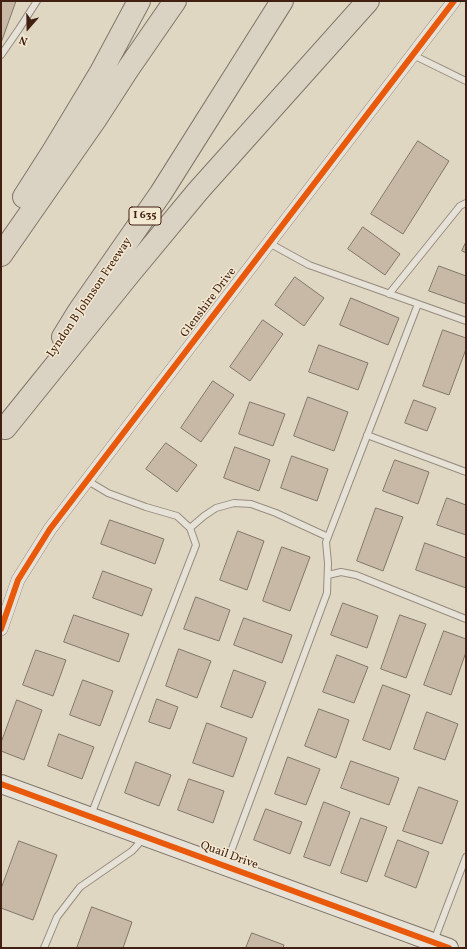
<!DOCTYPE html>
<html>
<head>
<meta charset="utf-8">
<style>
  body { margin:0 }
  #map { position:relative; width:467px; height:949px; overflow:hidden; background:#e0d7c3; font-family:Vollkorn,serif }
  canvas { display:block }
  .frame { position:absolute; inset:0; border:2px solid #411f11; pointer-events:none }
  .north { position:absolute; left:8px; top:8px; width:40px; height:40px; -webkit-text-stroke:3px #f3e8d0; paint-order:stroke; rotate:200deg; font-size:11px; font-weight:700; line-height:16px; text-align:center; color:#411f11 }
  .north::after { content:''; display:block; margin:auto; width:14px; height:18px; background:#411f11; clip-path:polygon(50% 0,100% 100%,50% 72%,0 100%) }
</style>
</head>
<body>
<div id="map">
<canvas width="467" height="949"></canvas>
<div class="frame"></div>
<div class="north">N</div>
</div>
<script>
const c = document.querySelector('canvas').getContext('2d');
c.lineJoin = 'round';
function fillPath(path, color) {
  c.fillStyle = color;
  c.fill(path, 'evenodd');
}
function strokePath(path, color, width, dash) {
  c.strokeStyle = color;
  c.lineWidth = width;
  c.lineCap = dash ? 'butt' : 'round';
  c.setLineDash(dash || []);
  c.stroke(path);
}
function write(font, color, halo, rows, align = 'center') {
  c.font = font + ' Vollkorn,serif';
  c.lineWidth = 3;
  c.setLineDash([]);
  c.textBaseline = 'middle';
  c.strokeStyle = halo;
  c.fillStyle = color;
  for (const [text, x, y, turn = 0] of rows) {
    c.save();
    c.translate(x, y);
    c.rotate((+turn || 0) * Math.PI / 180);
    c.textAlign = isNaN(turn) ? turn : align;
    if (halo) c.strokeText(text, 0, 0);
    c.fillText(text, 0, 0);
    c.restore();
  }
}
const building = new Path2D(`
  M1,1h15l-15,42z
  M418,141l31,20 -46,73 -32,-20z
  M363,227l37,27 -15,21 -37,-26z
  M466,242v11l-4,-2z
  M439,266l27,10v28l-37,-13z
  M295,277l29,21 -20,28 -29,-21z
  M351,298l48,20 -11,27 -48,-20z
  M263,320l20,14 -33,47 -20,-14z
  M443,330l23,8v11l-17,46 -26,-9z
  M319,345l49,18 -10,27 -49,-18z
  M213,381l21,14 -33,47 -20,-14z
  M308,397l40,15 -14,39 -40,-15z
  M414,400l22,8 -9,23 -22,-8z
  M250,402l35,12 -12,32 -34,-12z
  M166,443l31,22 -20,27 -31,-23z
  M235,447l35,13 -11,31 -35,-13z
  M292,456l36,13 -11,32 -36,-13z
  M395,460l34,12 -11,32 -35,-13z
  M447,498l19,7v30l-29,-10z
  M376,508l27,9 -20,54 -26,-10z
  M110,520l54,19 -9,25 -54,-20z
  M238,531l26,10 -17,49 -27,-10z
  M425,543l41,15v30l-50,-18z
  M282,547l28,10 -20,54 -27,-10z
  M103,571l49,18 -10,27 -49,-18z
  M196,597l34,13 -11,31 -35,-12z
  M343,603l35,13 -11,32 -36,-13z
  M74,615l55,19 -10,28 -55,-20z
  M400,615l26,9 -20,54 -25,-9z
  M244,618l48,17 -10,28 -48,-18z
  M444,631l22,8v13l-15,43 -27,-10z
  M179,649l32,12 -14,37 -31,-12z
  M36,650l30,10 -13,36 -30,-11z
  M337,655l31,12 -14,36 -31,-11z
  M234,670l32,12 -14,36 -31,-11z
  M83,680l30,11 -13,35 -30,-11z
  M383,685l27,10 -20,55 -27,-10z
  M157,699l21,8 -8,22 -21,-7z
  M17,700l25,10 -18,50 -23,-9v-8z
  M319,709l30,11 -13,38 -31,-12z
  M427,712l31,12 -13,36 -31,-11z
  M207,723l40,15 -14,39 -40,-14z
  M59,734l35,13 -12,32 -34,-13z
  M288,757l32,12 -14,36 -31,-11z
  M351,761l48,17 -10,27 -48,-17z
  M136,762l35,13 -12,31 -34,-13z
  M189,779l35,12 -11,32 -35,-13z
  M419,787l39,14 -16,43 -39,-13z
  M324,802l26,10 -20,54 -26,-9z
  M266,809l36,13 -12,32 -36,-14z
  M361,818l26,9 -20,55 -26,-9z
  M398,840l31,12 -13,36 -31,-12z
  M19,841l38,14 -24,65 -32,-12v-19z
  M92,907l40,15 -9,26h-46z
  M252,933l32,12 -1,3h-37z`);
const lane = new Path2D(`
  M1,55l18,-26 18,-28
  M413,55l53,26
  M269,243l40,22 157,56
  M389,294l71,-88 6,-3
  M367,435l99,37
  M88,481l20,12 38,14 31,9 13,12 6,17 -105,270
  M190,528l14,-12 12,-8 18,-5 17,1 25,9 52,24
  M328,575l13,-3 15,3 110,44
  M226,865l101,-272 1,-30 -2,-21 92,-238
  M434,941l32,-84
  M44,948l13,-31 23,-30 52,-36 11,-12`);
const street = new Path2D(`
  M1,629l17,-49 32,-51 404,-528`);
const secondary = new Path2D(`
  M1,784l448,164`);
const highway = new Path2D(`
  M24,197l30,-47 47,-78 38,-71
  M1,255l94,-135 33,-51 47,-68
  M63,337l16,-26 82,-118 121,-192
  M5,428l125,-155 68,-82 170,-190`);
const cycleway = new Path2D(`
  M1,629l17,-49 32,-51 404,-528
  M1,784l448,164`);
const shields = [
  [145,216,32]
];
const shieldNames = [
  ["I 635",145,216]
];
const streetNames = [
  ["Lyndon B Johnson Freeway",90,298,-56],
  ["Glenshire Drive",209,303,-53],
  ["Quail Drive",229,856,20]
];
fillPath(building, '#c8b8a6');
strokePath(building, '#80766a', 1);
strokePath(lane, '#978d80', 8);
strokePath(street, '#978d80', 14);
strokePath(secondary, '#80766a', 20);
strokePath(highway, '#80766a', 24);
strokePath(lane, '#e7e2d7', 6);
strokePath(street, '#e7e2d7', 13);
strokePath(secondary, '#e7e2d7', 18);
strokePath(highway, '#dad2c3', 22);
strokePath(cycleway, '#e8590c', 6);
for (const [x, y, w] of shields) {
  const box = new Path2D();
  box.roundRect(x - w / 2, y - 9, w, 18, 3);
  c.fillStyle = '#f3e8d0';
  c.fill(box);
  strokePath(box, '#411f11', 1);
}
write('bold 11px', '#411f11', null, shieldNames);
write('12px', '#411f11', '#f3e8d0', streetNames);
</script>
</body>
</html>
